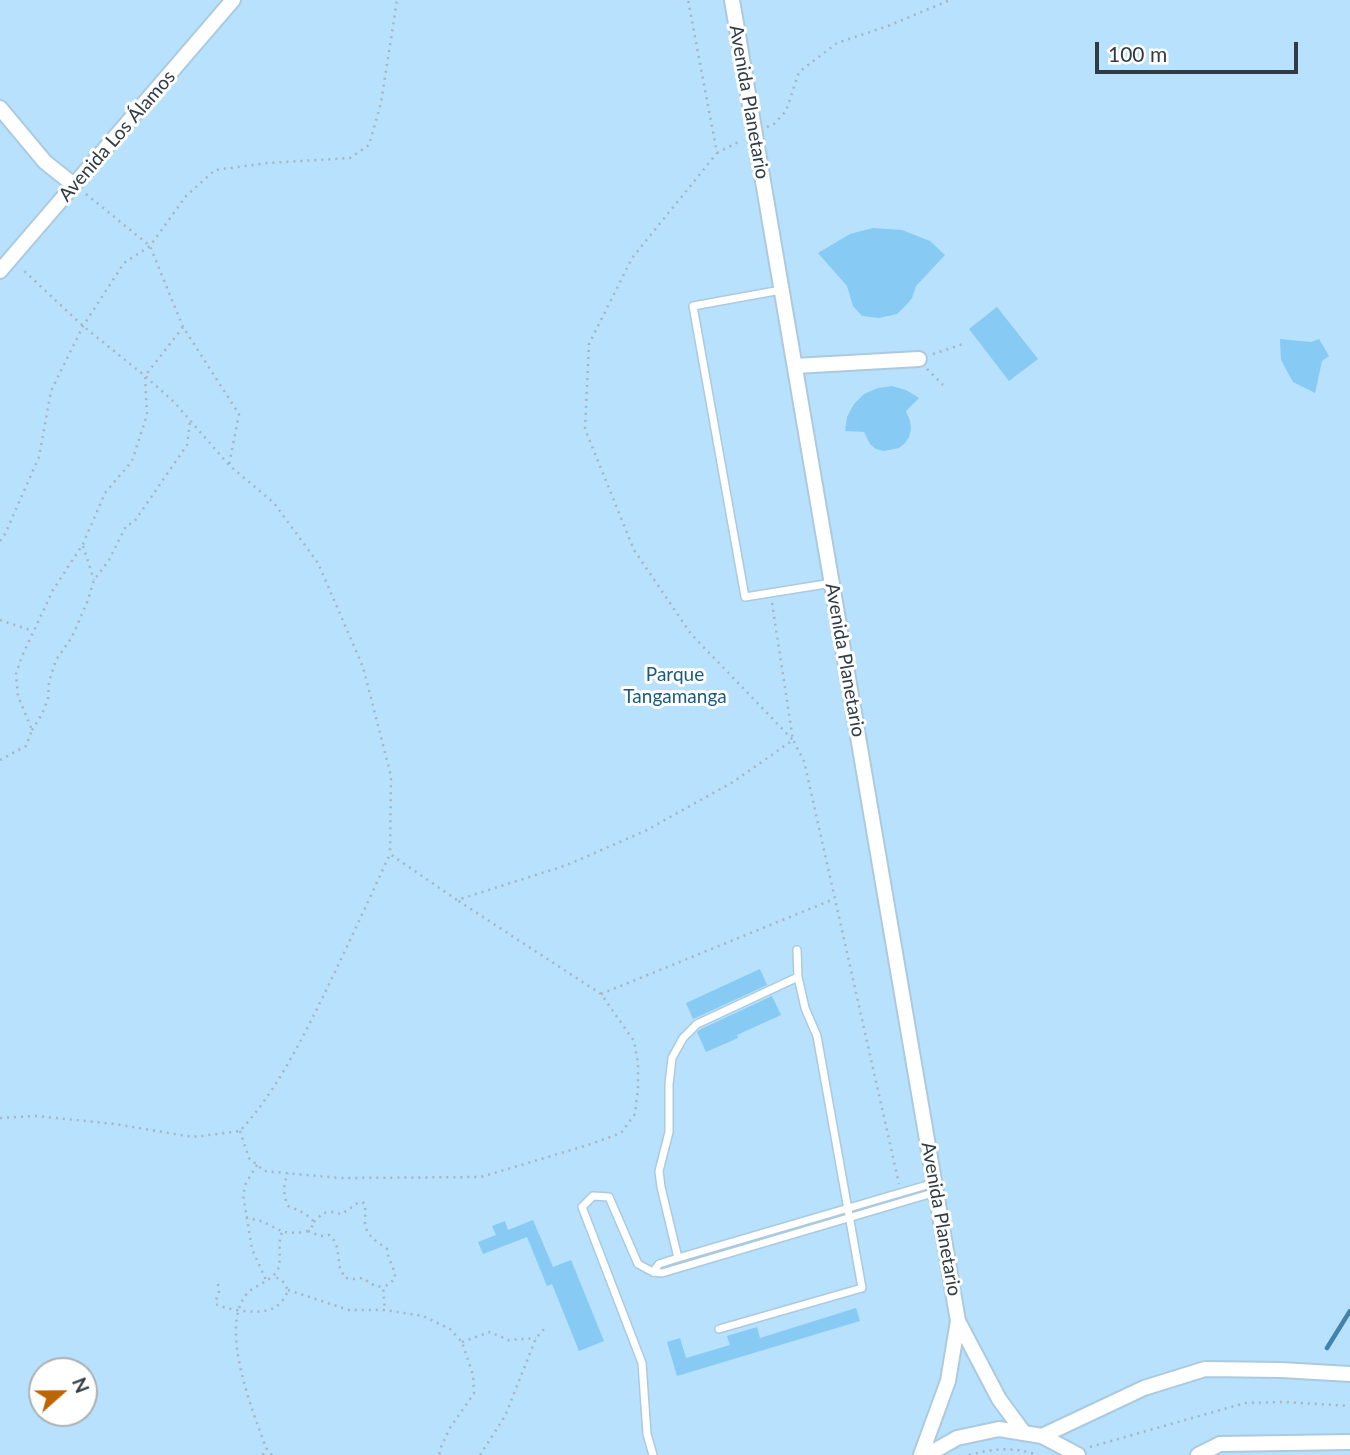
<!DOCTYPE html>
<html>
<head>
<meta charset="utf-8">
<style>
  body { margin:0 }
  #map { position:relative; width:1350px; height:1455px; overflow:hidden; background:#ddf0fd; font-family:Lato,sans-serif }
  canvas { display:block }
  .north { position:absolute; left:28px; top:1357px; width:70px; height:70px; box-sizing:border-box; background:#fff; border:2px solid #acb1b4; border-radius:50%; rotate:69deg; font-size:19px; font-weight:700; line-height:28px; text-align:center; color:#2f3c44 }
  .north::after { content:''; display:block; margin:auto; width:24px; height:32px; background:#bd6500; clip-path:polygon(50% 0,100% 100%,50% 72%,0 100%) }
  .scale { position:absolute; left:1095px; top:42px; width:203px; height:32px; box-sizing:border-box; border:4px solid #2f3c44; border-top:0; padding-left:9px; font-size:21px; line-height:24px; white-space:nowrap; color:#2f3c44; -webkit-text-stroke:5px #fff; paint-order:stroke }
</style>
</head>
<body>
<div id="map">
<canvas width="1350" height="1455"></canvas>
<div class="north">N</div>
<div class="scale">100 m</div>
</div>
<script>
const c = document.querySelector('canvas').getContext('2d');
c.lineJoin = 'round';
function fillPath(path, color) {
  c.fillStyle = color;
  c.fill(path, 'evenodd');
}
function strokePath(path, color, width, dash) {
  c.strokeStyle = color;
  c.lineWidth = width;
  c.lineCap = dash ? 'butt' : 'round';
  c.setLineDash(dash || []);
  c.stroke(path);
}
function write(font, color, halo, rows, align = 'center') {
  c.font = font + ' Lato,sans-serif';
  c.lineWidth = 6;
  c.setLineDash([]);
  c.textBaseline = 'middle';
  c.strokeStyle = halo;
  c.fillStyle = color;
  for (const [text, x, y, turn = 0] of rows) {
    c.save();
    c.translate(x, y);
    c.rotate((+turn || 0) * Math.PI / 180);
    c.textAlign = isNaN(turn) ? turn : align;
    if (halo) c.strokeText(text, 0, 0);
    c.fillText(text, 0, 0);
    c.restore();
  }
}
const green = new Path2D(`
  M0,0h1350v1455h-1350zM42,1371h42v42h-42z`);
const stream = new Path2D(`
  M1327,1348l23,-37`);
const building = new Path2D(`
  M873,228l29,2 28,11 15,14 -29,31 -4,12 -4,5 -11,11 -18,4 -17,-2 -9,-10 -6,-20 -29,-33 32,-19z
  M997,307l41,52 -29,22 -40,-52z
  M1280,339l31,3 8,-3 10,17 -7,5 -7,32 -22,-11 -12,-22z
  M892,386l14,4 13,8 -13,13 4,10 1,8 -2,8 -4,6 -6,5 -15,3 -8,-2 -6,-5 -6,-12 -19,-1 2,-14 7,-13 10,-10 14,-6z
  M760,969l7,16 -74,34 -7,-16z
  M772,996l9,19 -44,20 1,3 -32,14 -9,-20 4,-3z
  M533,1220l20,47 18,-7 33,81 -25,10 -27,-67 -5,2 -20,-49 -44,17 -5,-12 18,-7 -4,-9 13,-5 3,9z
  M856,1308l4,13 -183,55 -10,-34 13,-4 6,20 44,-13 -3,-9 30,-9 3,11z`);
const path = new Path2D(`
  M767,127l7,-3 12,-13 13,-39 38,-29 51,-17 62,-26
  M717,153l25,-13
  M86,194l64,52 33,81 56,87 -10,51
  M183,327l-38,49 29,26 55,63 45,38 44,60 45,104 28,109 -1,77
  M933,354l33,-11
  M927,369l16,16
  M0,541l5,-7 34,-77 12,-66 32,-65 41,-63 26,-17 36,-50 29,-26 53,-7 82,-5 19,-13 12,-42 16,-103
  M83,546l11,34
  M772,603l21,137 11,21 95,423
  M0,620l33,11
  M32,730l10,-16 6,-15 1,-17 7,-22 16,-23 16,-37 6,-20 15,-20 17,-34 8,-4 53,-77 3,-23
  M0,760l26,-14 6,-16 -14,-34 -2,-22 6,-18 31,-66 30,-46 22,-51 27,-32 15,-46 -2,-39 -62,-50 -62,-58
  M601,994l233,-95
  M0,1118l36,-2 79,8 78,13 47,-6c33,-36 55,-79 77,-122 25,-51 49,-103 73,-155l67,46 110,-35 78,-34 88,-49 60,-42 -102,-106 -57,-84 -49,-121 4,-85 43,-86 85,-105 -29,-153
  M240,1131l9,27 15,13 76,7 141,-1 107,-32 33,-12 14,-19 3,-26v-25l-4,-22 -33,-47 -144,-94
  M257,1165l-11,18 -3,12 9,54 14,31
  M246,1217c6,2 12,3 17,5 16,7 20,13 39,10 8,-1 9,-3 12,-10 -6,-8 -16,-12 -26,-16 -5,-12 -5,-21 0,-33
  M314,1222l9,-9 9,-1 10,2 17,-12 5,1c2,7 1,11 1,18 0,14 11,20 22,28 1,12 8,18 8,30l-12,9 2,22
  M308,1231l12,5 9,-1c11,9 8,20 11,33 1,2 4,8 5,10l9,1 9,-1 8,6 10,3
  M218,1284l1,9 -3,7v4c11,6 40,10 52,6 10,-2 17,-11 20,-20l-6,-10 -7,-3
  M288,1290l61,20h36l38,6 27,13 12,13 11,33 1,18 -24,35 -9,19 -2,8
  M462,1342l28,-10 18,8 28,-2
  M1090,1447l155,-44 39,-1 66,4
  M263,1455l3,-7
  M272,1455l-6,-7c-13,-37 -46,-116 -21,-152 9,-12 27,-14 33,-27 4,-12 -1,-24 4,-37
  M480,1455l25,-39 31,-78 9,-10
  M969,1455c23,-6 45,-9 68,0`);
const lane = new Path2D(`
  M781,290l-88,16 52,291 87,-14
  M678,1258l-17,-71 -2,-16 10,-39v-48l3,-26 11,-20 14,-14 101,-47
  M653,1272l6,-8 19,-6 256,-75
  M719,1329l143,-41 -45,-252 -12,-28 -7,-31 -1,-27
  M653,1455l-6,-21 -5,-71 -60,-156 11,-11 16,1 29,67 15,8 9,1 274,-81`);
const street = new Path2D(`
  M732,0l226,1321 41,78 25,34
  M0,108l45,54 29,23
  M0,271l233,-271
  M795,366l124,-7
  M1042,1436l102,-48 61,-19 76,1 69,4
  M921,1455l27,-74 10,-60
  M927,1455l30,-17 42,-9 43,7 36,19
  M1198,1455l22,-11 130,-2`);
const streetNames = [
  ["Avenida Planetario",749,102,80],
  ["Avenida Los Álamos",117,136,-49],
  ["Avenida Planetario",845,660,80],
  ["Avenida Planetario",941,1219,80]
];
const parkNames = [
  ["Parque",675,675],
  ["Tangamanga",675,697]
];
fillPath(green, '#b7e1fd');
strokePath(stream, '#4183aa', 4.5);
fillPath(building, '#87caf4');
strokePath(lane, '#abcadf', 10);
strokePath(street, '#abcadf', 18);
strokePath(path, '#a5b6c1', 2.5, [2, 5]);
strokePath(lane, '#fff', 7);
strokePath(street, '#fff', 14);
write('19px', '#2f3c44', '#fff', streetNames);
write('19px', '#195a7e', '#fff', parkNames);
</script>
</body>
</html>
